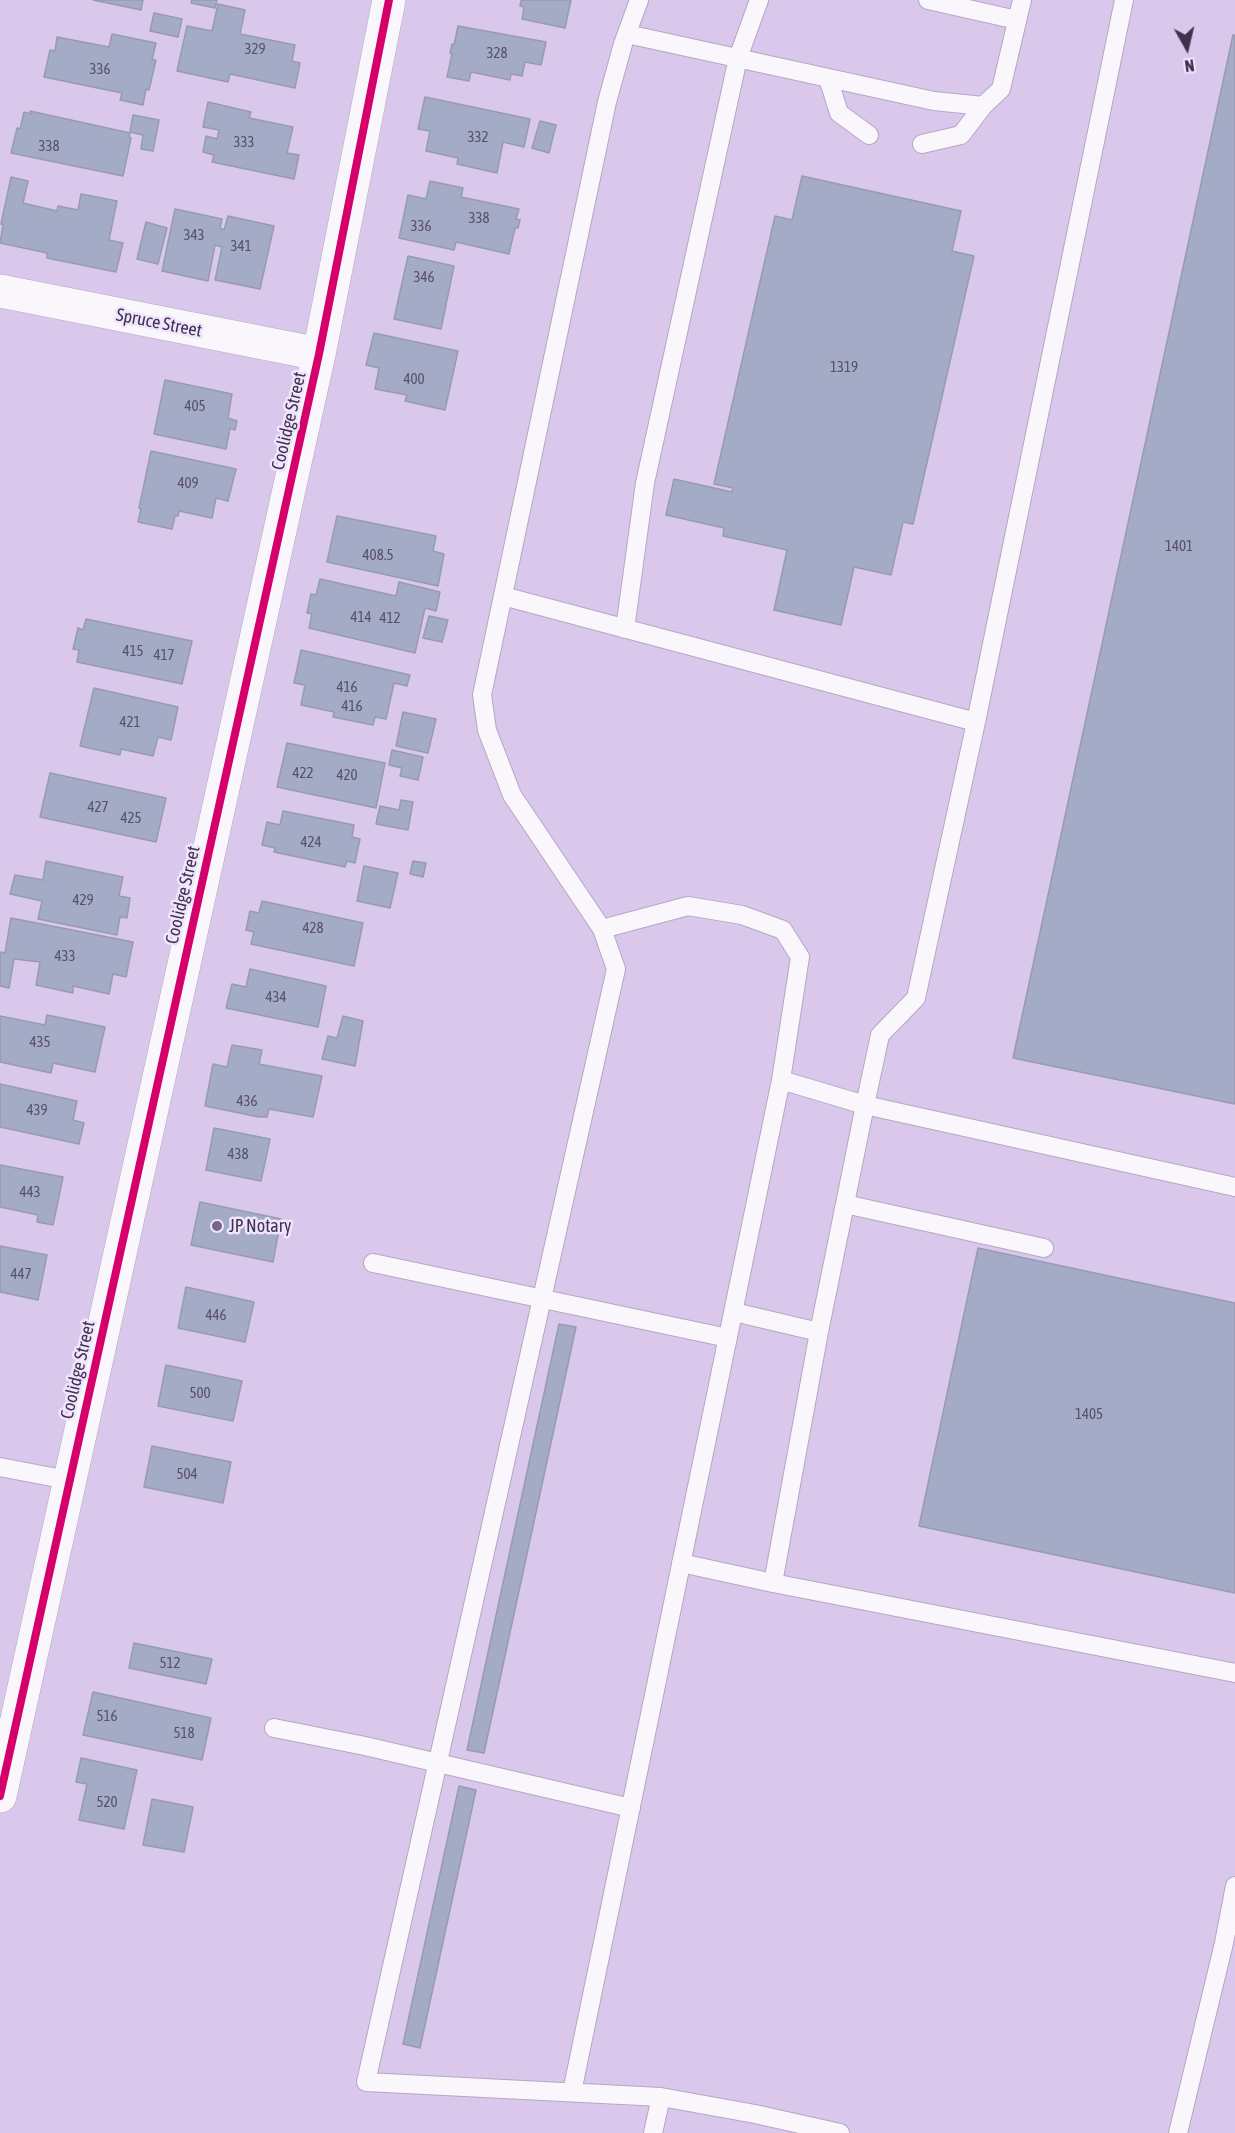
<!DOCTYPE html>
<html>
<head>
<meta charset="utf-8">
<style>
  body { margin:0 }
  #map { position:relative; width:1235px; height:2133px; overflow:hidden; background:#d9c8eb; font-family:"Asap Condensed",sans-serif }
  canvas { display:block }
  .north { position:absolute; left:1157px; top:18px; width:60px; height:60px; -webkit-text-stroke:4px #f0e4fe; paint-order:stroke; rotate:172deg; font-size:16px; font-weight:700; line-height:24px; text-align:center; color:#3e324c }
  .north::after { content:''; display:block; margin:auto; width:21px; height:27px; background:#3e324c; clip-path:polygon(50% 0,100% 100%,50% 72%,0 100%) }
</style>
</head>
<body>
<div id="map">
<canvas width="1235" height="2133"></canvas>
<div class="north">N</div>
</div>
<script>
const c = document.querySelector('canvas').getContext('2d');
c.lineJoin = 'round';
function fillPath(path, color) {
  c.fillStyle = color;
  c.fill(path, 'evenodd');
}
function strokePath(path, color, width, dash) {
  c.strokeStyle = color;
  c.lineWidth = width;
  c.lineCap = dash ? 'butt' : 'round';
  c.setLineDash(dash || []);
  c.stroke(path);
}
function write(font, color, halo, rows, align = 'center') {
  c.font = font + ' "Asap Condensed",sans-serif';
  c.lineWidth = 5;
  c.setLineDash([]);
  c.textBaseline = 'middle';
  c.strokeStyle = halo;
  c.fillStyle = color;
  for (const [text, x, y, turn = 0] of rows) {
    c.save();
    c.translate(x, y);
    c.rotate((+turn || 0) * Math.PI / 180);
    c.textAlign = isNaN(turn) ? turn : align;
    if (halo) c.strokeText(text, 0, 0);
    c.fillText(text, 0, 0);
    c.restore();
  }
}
const building = new Path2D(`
  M93,0h50l-2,10z
  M192,0h25l-2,8 -24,-5z
  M521,0h50l-6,28 -43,-9 2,-12 -4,-1z
  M218,4l27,6 -5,24 55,11 -3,16 8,2 -5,25 -65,-14 -2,8 -51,-11 10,-45 25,5z
  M154,13l28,6 -4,18 -28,-6z
  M458,26l88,16 -5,23 -16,-3 -3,14 -11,-2 -1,6 -39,-8 -2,9 -22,-4 5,-23 -2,-1 2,-9 2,1z
  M112,34l44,9 -4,17h4l-7,30 -3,-1 -3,16 -23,-5 2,-7 -78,-16 6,-27 5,1 2,-14 52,10z
  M1233,35h2v1069l-222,-46z
  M425,97l105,22 -6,28 -21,-5 -6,31 -40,-9 1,-6 -32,-7 4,-20 -12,-2z
  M208,102l43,10 -2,6 44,9 -6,26 12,2 -5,24 -82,-17 2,-7 -11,-3 3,-16 11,3 2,-9 -16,-3z
  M30,111l100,22 -1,4 2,1 -8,38 -112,-23 6,-25 3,1 4,-17 7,2z
  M133,115l26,5 -6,31 -12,-2 2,-14 -13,-3z
  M540,121l16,4 -7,28 -17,-5z
  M802,176l159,35 -9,40 22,5 -61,268 -10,-2 -12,53 -37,-8 -13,58 -67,-15 13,-60 -64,-14 1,-8 -58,-13 8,-36 58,13 1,-4 -19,-4 61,-268 17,4z
  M11,177l17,4 -5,22 34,8 1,-5 20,4 3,-16 36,7 -8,39 14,3 -7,29 -69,-14v-5l-47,-10 3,-18 -2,-1z
  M430,181l33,7 -2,9 58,12 -3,10 4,1 -2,8h-3l-6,26 -53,-12 -2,8 -55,-12 9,-43 18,4z
  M175,209l47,10 -2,9 4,2 4,-14 46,10 -14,63 -45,-9 7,-33 -7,-2 -7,36 -46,-10z
  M146,222l21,6 -9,36 -21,-5z
  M408,256l46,10 -13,63 -47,-10z
  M374,333l84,18 -13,59 -40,-9 2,-6 -32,-6 4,-21 -13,-3z
  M165,380l67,14 -4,24 9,3 -2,9 -5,-2 -4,21 -72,-15z
  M151,451l85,18 -8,32 -12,-3 -4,20 -33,-7 -1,5h-3l-3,13 -34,-7 3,-13 -2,-1z
  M337,516l99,20 -3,15 11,3 -6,32 -111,-24z
  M320,579l76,17 3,-14 41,10 -4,19 -11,-3 -10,45 -106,-25 3,-14 -5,-1 4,-19 5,1z
  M429,616l19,4 -6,22 -19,-4z
  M86,619l106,22 -10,43 -105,-22 2,-12 -6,-1 5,-21 5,2z
  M301,650l109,25 -3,11 -13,-3 -8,36 -11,-2 -2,8 -40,-8 1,-5 -33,-7 4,-20 -11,-2z
  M94,688l84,19 -7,33 -13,-3 -5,19 -32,-7 -1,6 -40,-9z
  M403,712l33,7 -8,34 -32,-7z
  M287,743l98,20 -9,45 -99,-21z
  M392,750l31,7 -5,23 -18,-4 2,-8 -13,-3z
  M50,773l116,25 -10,44 -116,-25z
  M401,800l12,2 -5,28 -32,-6 4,-18 19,4z
  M283,811l71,14 -2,12 8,2 -5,24 -8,-2 -2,6 -71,-15 1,-4 -13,-3 5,-23 13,3z
  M46,861l77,16 -4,19 11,2 -3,20 -7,-1 -3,18 -79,-16 4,-18 -32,-7 5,-19 28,5z
  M413,861l13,2 -3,14 -13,-3z
  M364,866l34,7 -8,35 -33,-7z
  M262,901l101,22 -9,43 -103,-22 3,-12 -8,-2 4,-19 9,2z
  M11,918l122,24 -7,35 -13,-3 -4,20 -36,-8v7l-37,-8 4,-23 -26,-3 -5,29 -9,-2v-34l5,1z
  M250,969l76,17 -8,41 -92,-19 6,-24 14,3z
  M47,1015l58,12 -10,45 -42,-9 -2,10 -51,-11v-46l45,9z
  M343,1016l20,5 -8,45 -33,-7 6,-23 9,2z
  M232,1045l30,5 -3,14 63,12 -9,41 -44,-8 -2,8h-8l-54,-11 8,-42 14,3z
  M0,1084l77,17 -4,19 11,3 -5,21 -79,-17z
  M214,1128l56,11 -9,42 -55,-11z
  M0,1165l63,12 -10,48 -16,-3 1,-7 -38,-8z
  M200,1202l81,17 -8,43 -82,-17z
  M0,1246l47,9 -9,45 -38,-8z
  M978,1248l257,55v290l-316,-67z
  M186,1287l68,15 -9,40 -67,-14z
  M559,1324l17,3 -92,426 -17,-3z
  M166,1365l76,16 -9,40 -75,-15z
  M152,1446l79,16 -8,41 -79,-16z
  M134,1643l78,16 -6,25 -77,-16z
  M93,1692l118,26 -9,42 -119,-25z
  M81,1758l56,12 -13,59 -45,-9 8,-36 -11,-2z
  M459,1786l17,4 -56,258 -17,-4z
  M152,1799l41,8 -9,45 -41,-7z`);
const service = new Path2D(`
  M639,0l-16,44 -16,58 -125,593 5,35 25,65 90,134 14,40 -250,1113 295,15 -8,36
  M928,0l89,20
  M1124,0l-148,722 -60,276 -36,37 -15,70 370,82
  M627,34l307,67 49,5 18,-17 21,-89
  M828,78l11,35 30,22
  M922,144l39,-9 22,-29
  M503,596l473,126
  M625,629l20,-146 93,-425 21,-58
  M602,929l86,-23 54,9 41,15 17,27 -19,123 84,25 -46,227 -46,251 462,90
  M845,1204l199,44
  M373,1263l355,75
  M734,1312l85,20
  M0,1467l68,13
  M681,1563l92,20
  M274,1728l91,18 266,62
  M572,2092l209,-1012
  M661,2097l94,17 85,19
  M1178,2133l46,-190 11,-57`);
const minor = new Path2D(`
  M0,291l319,63
  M0,1796l319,-1442 70,-354`);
const cycleway = new Path2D(`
  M0,1796l319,-1442 70,-354`);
const markers = [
  [217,1226,6,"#746684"]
];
const numberNames = [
  ["329",255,49],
  ["328",497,53],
  ["336",100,69],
  ["332",478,137],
  ["333",244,142],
  ["338",49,146],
  ["338",479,218],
  ["336",421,226],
  ["343",194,235],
  ["341",241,246],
  ["346",424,277],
  ["1319",844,367],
  ["400",414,379],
  ["405",195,406],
  ["409",188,483],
  ["1401",1179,546],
  ["408.5",378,555],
  ["414",361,617],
  ["412",390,618],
  ["415",133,651],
  ["417",164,655],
  ["416",347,687],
  ["416",352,706],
  ["421",130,722],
  ["422",303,773],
  ["420",347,775],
  ["427",98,807],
  ["425",131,818],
  ["424",311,842],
  ["429",83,900],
  ["428",313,928],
  ["433",65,956],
  ["434",276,997],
  ["435",40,1042],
  ["436",247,1101],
  ["439",37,1110],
  ["438",238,1154],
  ["443",30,1192],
  ["447",21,1274],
  ["446",216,1315],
  ["500",200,1393],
  ["1405",1089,1414],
  ["504",187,1474],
  ["512",170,1663],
  ["516",107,1716],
  ["518",184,1733],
  ["520",107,1802]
];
const streetNames = [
  ["Spruce Street",159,323,11],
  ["Coolidge Street",289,421,-77],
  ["Coolidge Street",183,895,-77],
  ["Coolidge Street",78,1370,-77]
];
const poiNames = [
  ["JP Notary",229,1226]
];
fillPath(building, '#a4abc7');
strokePath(building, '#989ab3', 1.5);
strokePath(service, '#b5a7c3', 20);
strokePath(minor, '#b5a7c3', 34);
strokePath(service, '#f9f7fc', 18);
strokePath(minor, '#f9f7fc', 33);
strokePath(cycleway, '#d6006c', 8);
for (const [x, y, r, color] of markers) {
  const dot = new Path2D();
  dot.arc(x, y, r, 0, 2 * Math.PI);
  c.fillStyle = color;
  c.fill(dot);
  strokePath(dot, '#f0e4fe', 2);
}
write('15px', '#58506b', null, numberNames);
write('18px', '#3e324c', '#f0e4fe', streetNames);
write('18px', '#3e324c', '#f0e4fe', poiNames, 'left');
</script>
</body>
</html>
